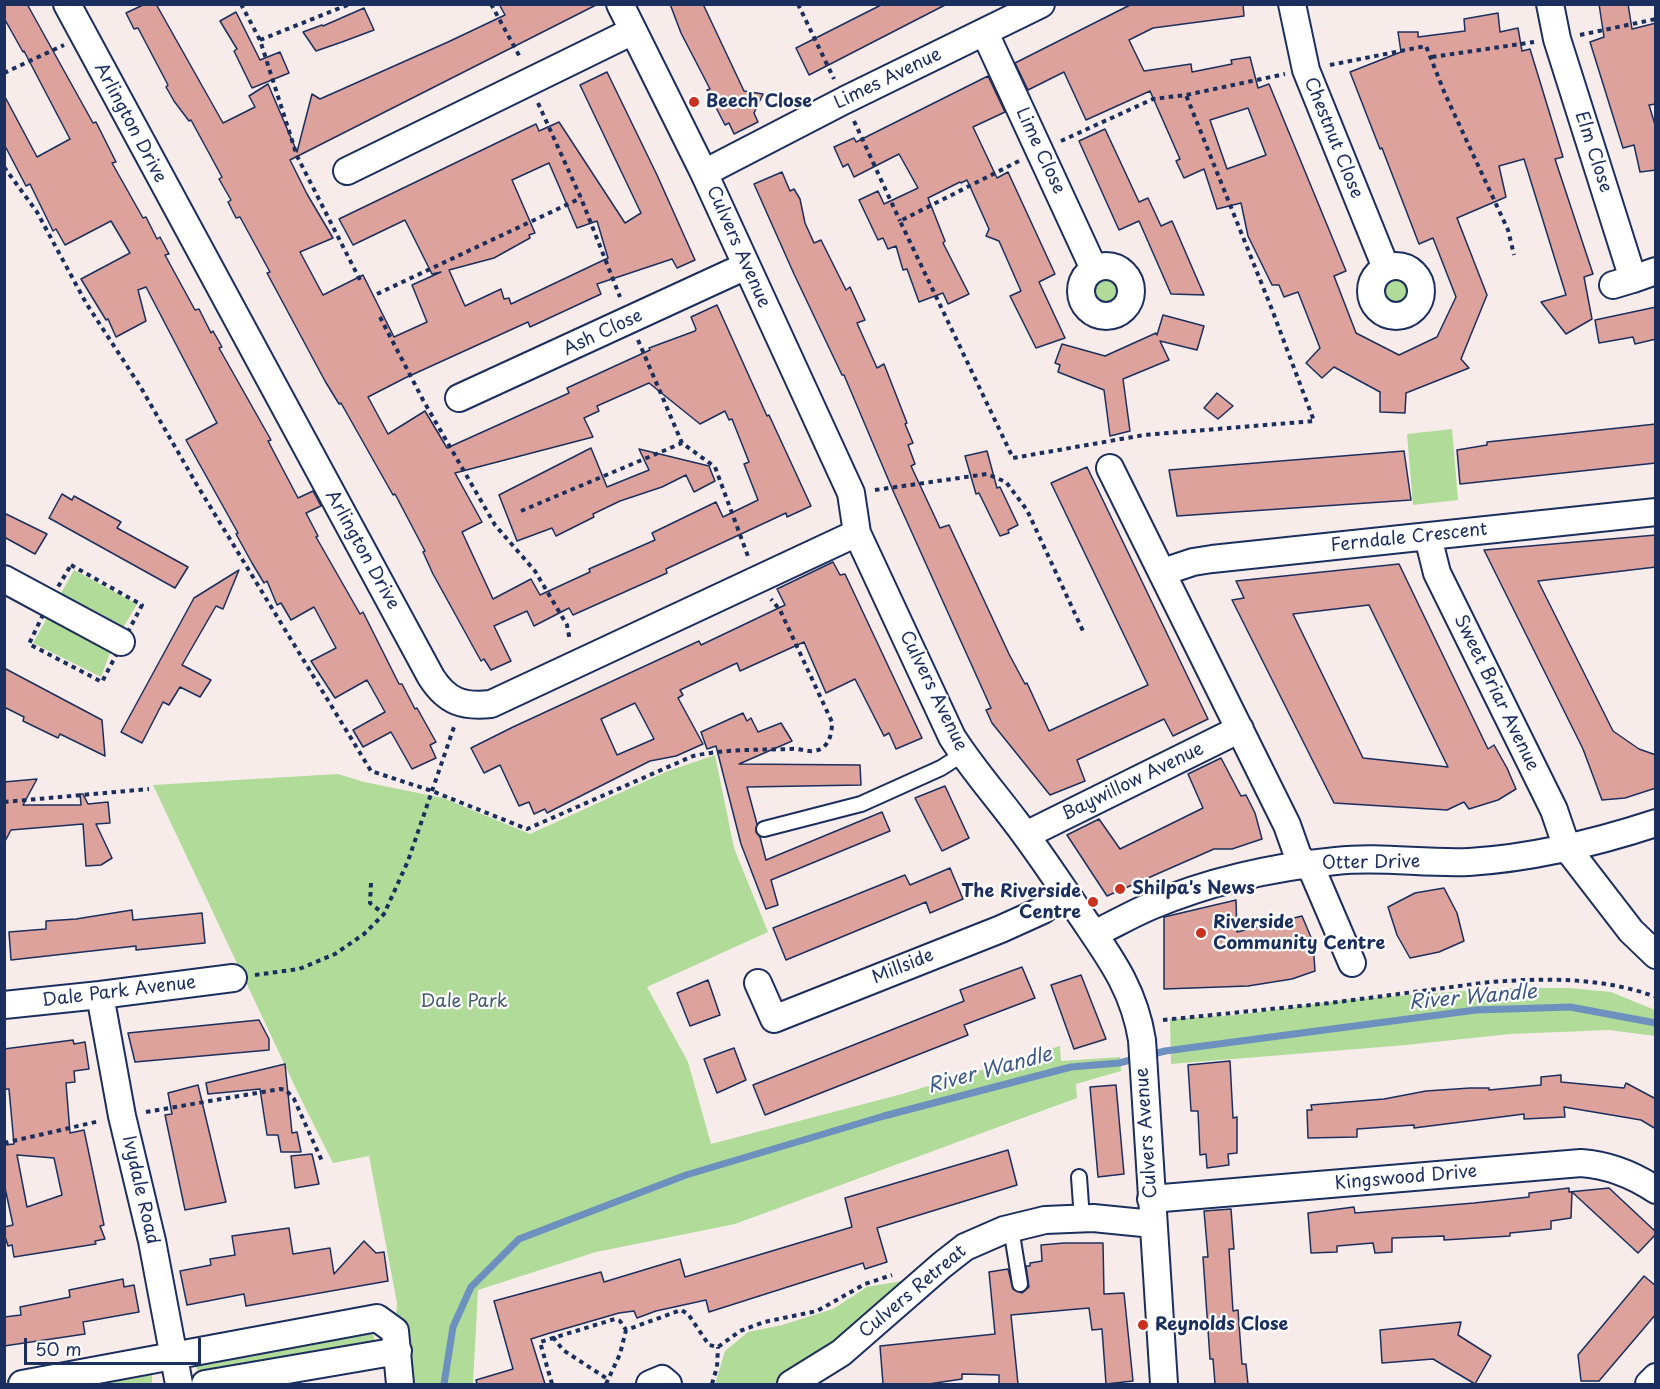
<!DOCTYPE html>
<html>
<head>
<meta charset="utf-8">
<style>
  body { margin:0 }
  #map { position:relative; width:1660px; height:1389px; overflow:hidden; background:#f8eceb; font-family:"Playpen Sans",sans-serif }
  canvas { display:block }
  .frame { position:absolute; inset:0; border:6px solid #1b2f5e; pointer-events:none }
  .scale { position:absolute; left:24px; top:1338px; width:177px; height:27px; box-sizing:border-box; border:3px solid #1b2f5e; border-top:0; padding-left:8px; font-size:18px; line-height:21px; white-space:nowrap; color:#1b2f5e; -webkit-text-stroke:4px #fff; paint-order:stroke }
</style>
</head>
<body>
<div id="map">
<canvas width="1660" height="1389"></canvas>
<div class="frame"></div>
<div class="scale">50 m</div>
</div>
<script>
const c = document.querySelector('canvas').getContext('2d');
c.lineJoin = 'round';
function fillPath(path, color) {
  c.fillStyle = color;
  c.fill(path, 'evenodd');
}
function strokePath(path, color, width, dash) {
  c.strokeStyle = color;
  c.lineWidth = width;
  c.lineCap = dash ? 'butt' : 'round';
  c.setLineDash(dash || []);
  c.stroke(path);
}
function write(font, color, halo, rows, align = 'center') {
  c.font = font + ' "Playpen Sans",sans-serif';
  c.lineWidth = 4.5;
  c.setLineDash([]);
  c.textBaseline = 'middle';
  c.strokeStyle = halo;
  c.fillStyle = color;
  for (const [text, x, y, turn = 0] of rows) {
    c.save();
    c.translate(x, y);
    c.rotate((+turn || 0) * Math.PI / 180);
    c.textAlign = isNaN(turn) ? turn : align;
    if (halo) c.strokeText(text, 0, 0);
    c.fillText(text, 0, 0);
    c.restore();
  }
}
const green = new Path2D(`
  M1380 291a16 16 0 1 1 32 0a16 16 0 1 1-32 0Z
  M1091 292a15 15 0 1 1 30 0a15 15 0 1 1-30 0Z
  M1452,429l6,71 -45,5 -6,-71z
  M74,570l63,34 -24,41 -12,32 -68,-34z
  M715,755l19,93 34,84 -121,55 41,75 23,82 191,-50 158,-48 1,15 59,-4 1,14 -45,13 1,14 -342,126 -139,28 -118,38 -5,94h-73l-5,-53 2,-28 -28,-147 -36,7 -34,-68 -146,-310 185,-11 26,8 79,16 87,36 138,-63z
  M1503,988h66l42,4 44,18v26l-46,-6 -99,4 -104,11 -235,19 -1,-45 67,-4 108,-15z
  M913,1279l-129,105h-69l10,-33 23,-19 34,-7 51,-16 34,-22z
  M367,1330l6,3 2,10 -171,29 -7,-2 -3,-8z
  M147,1372l5,2v10h-76z`);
const stream = new Path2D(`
  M1149,1055l16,-4 311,-41 94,-3 86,16
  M444,1384l9,-57 18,-40 48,-48 167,-64 198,-59 187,-49 48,-4 19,-5`);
const building = new Path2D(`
  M4,4h23l66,119 3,-1 20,40 -4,1 31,55 3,-1 11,22 3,-2 9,17 -4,1 30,55 4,-1 12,24 2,-2 9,16 -3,1 52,92 -3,1 30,57 15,-7 8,15 -15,7 12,23 -2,1 44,77 3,-2 36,72h3l13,25 2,-1 19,34 -6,3 6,13 -24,11 -21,-37 -28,15 -10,-17 32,-18 -18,-32 -32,18 -24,-37 25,-13 -22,-41 -23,13 -10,-17 -4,2 -10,-24 -3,2 -12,-20 -16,-29 2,-1 -52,-93 31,-17 -71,-136 -8,3 8,31 -30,16 -8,-18 -2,1 -25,-41 49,-26 -19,-32 -46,24 -9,-16 -3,2 -23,-47 -4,2 -22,-42v-49l33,62 33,-18 -46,-88 -1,1 -19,-34z
  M145,4h11l67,119 32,-16 -6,-11 19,-12 29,68 15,-58 8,5 128,-57 57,-27 -6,-11h99l-308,156 17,34 26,44 -33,14 23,43 40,-20 31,62 33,-15 -15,-37 29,-13 -9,2 -27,-54 -52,25 -14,-26 197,-95 3,7 20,-9 66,101 16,-10 -61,-128 27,-13 50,103 38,85 -18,8 -5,-9 -75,25 4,10 -71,33 -2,-5 -123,56 -37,19 20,37 37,-23 22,37 122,-55 -2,-5 83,-38 -1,-2 46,-17 1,-2 -5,-12 26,-12 50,111 2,-1 42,91 -24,11 -1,-4 -120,56 1,4 -94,42 -4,-7 -35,18 -7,-15 -33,15 17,35 -20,9 -7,-11 -3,2 -48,-87 -10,-22 2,-1 -30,-57 -2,1 -52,-92 -2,1 -14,-23 -58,-108 3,-1 -30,-55 -4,1 -8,-16 3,-2 -12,-21 3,-2 -31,-57 -2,1 -15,-20 -8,-14 2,-2 -30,-57 -4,1 -8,-16zM549,163l28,65 20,-7 11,37 -97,46 -2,-6 -5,1 -3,-10 -36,17 -16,-36 45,-12 36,-20 -1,-3 6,-2 -23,-53zM649,383l51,41 25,-13 4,9 3,-1 17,43 -5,2 14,36 -35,17 -7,-15 -64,31 3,7 -66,29 1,3 -50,23 -9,-16 -38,20 -31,-67 20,-10 -27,-49 138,-36 -9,-19 15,-7 -2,-5z
  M670,4h33l41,87 19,3 -9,19 4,9 -24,12 -5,-11 -4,2 -18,-35 3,-1 -29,-56z
  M883,4h64l-138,71 -13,-27z
  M1132,4h111l1,12 -91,12 -24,12 15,31 47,-7 1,8 40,-8 -1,-4 19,-3 8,31 11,-4 77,187 -12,5 22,57 43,22 38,-18 19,-40 -23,-59 -14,6 -37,-96 -2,1 -30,-77 51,-20 -3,-20h20v5l47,-6 -1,-12 34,-6 2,19 18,-4 4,23 8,-2 33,108 -8,2 38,115 -9,3 8,42 -26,15 -25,-32 25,-7 -42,-136 -25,7 7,31 -49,21 30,77 -26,64 8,9 -63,25 -1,20 -25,-1v-20l-46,-25 -12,11 -16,-15 14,-15 -22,-56 -14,5 -5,-12h-7l-24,-49 -7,-33 -24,6 -13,-40 -20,9 -8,-17 4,-2 -30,-68 -64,29 -22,-48 -36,18 -13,-27zM1248,108l18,47 -39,14 -17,-49z
  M1599,4h29l4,25 24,-6v81l-7,1 7,23v42l-16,2 -6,-27 -11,3 -33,-106 14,-5z
  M364,8l10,22 -32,12 -26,9 -13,-19 19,-7 1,1z
  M236,12l24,48 20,-8 9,21 -37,15 -18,-37 3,-2 -17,-28z
  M988,76l17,36 -32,15 24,51 11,-6 47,102 -16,8 26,56 -29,10 -26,-52 11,-5 -22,-50 -13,-5 3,-7 -22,-49 -6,3 -1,-1 -32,16 17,43 -2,2 26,51 -21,10 -5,-11 -24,9 -12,-33 -4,1 -7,-24 -8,3 -5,-11 -5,2 -19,-40 19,-9 6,13 34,-16 -19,-34 -45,23 -6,-13 -5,3 -9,-20 20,-9 2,4z
  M1105,129l34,73 9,-4 13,28 11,-5 32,74 -33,-1 -32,-73 -20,9 -40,-89z
  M782,172l8,19 4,-2 6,10 5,24 9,20 7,-3 25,50 4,-3 15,33 -8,3 20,45 7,-4 23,59 -2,1 8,19 -5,2 7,19 -4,2 29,62 9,-3 60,129 16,30 2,-1 22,48 99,-46 -97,-202 36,-16 121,252 -35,17 -9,-17 -87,41 8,21 -35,14 -58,-72 -6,-13 5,-2 -97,-215 -50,-118h-2l-48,-101 -40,-90z
  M1656,307v32l-21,5 -2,-7 -34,6 -4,-23z
  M1163,315l41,11 -7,24 -37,-9 9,19 -46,19 7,52 -20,5 -6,-46 -46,-18 2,-7 -5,-2 7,-19 43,12 51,-23 1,2z
  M1217,393l16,13 -15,13 -14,-11z
  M1656,424v39l-196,21 -3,-34 30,-5v-3z
  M591,448l16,39 42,-17 -10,-21 70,17 6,15 -21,11 -8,-17 -24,12 -42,14 -27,13 1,3 -38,19 -4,-8 -35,13 -18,-46z
  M987,451l10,37 3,-1 18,38 -10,5 1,3 -9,3 -21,-43 -3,1 -11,-38z
  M1404,451l7,49 -234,16 -8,-46z
  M62,494l10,6 2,-4 47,26 -4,6 71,39 -13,21 -126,-70z
  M4,513l43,21 -12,20 -31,-17z
  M1656,535v32l-118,14 75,150 26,18 17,6v33l-31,10 -23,2 -19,-51 -99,-199z
  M833,562l7,13 5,-1 77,164 -26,11 -7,-16 -5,3 -29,-57 -29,14 -22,-51 -64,29 -3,-8 -57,27 3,5 -5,3 25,46 -27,12 -26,5 -103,52 -2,-4 -11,5 -5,-12 -10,4 -19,-41 -16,8 -13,-25 42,-21 186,-86 2,4 84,-40 -8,-16zM635,703l19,36 -37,16 -16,-36z
  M1399,564l89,185 6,-4 13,23 9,21 -18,11 -29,9 -5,-7 -17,8 -113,-7 -102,-203 12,-2 -8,-17zM1369,605l55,113 24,49 -85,-9 -70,-144z
  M239,570l-16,39 -7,-3 -34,59 29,15 -11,17 -20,-10 -11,18 -6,-3 -21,41 -21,-11 73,-134z
  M4,668l98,52 3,36 -45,-22 -2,4 -35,-17 1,-4 -20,-10z
  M743,713l4,8 4,-3 7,14 23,-9 11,18 -53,23 121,1 1,20 -114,2 10,37 -1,8 4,5 6,23 116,-48 8,19 -119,49 7,25 -12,4 -25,-65 -25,-98 -9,3 -6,-17z
  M1221,758l20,38 5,-1 9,18 7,26 -30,10h-18l-107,47 -40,-61 32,-16 21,30 83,-41 -15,-34z
  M37,779l-14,26h58l-1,-11h3l5,10 20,-2 2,21 -14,1 16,34 -11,7 -15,1 -3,-42 -72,6 -7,13v-61z
  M945,786l24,52 -27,13 -27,-53z
  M950,868l13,31 -33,14 -4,-11 -140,58 -13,-32 132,-53 5,10z
  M1444,888l13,25 7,28 -25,11 -29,6 -13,-23 -9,-28 27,-14z
  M1236,900l1,32 65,-16 11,26 2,29 -23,8 -44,7 -84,3v-72z
  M132,910l1,10 69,-7 3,30 -69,7v-4l-125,14 -2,-28 37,-3v-8l30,-2z
  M1022,967l13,31 -71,27 4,10 -203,80 -12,-30 211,-84 -4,-11z
  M1081,975l25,64 -32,10 -23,-64z
  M708,980l12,35 -30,11 -13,-33z
  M259,1020l10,19v11l-134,12 -7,-29z
  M73,1040l1,4 11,-2 4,27 -15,2 1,11 -9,1 4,50 14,-3 20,95 -4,1 5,13 -10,2 1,3 -82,13 -2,-12 -4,1 -4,-13v-6l9,-2 -9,-42v-38l10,-1 -5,-55h-5v-40zM17,1155l37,3 8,37 -35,12z
  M734,1048l12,32 -29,13 -13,-34z
  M1230,1061l3,57 4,-1v36l-9,1 1,11 -22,3 -1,-14 -6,1 -2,-44h-7l-3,-46z
  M285,1064l7,69 5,-1 4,20h-20l-3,-17h-11l-7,-46 -52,5 -2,-11z
  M1561,1075v7l63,6 2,-5 30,16v30l-15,-9 -77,-13 1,10 -41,2v-5l-110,14v-3l-57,4v8l-49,1 -1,-28h5l-1,-5 73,-6 42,-8 44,-3h19v2l52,-5v-8z
  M198,1085l28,117 -41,8 -20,-95 7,-1 -4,-21z
  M1116,1085l8,89 -26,3 -8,-90z
  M1008,1150l9,35 -140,43 10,34 -22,7 -2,-6 -154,49 -3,-12 -50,11 -19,7 -3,-7 -15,2 -69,20 -19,6 14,45h-68l-1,-4 37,-11 -19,-68 107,-29 3,10 76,-23 5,18 167,-50 -7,-29z
  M312,1154l7,30 -24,4 -4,-32z
  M1569,1188v4l40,-4 47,44v2l-18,19 -66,-61 -1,26 -20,3v8l-41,4v3l-66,4v-4l-52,2v14l-17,1 -2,-10 -36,3v6l-26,1 -3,-40 46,-6 1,6 119,-10 55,-6v-4z
  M1231,1209l3,40h-5l4,62 5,-1 4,54h4l2,20h-33l-2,-25h-3l-7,-102h5l-4,-46z
  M289,1228l4,26 37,-6 4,26 30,-33 12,12 8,-1 4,29 -142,25 -2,-12 -57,11 -7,-34 31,-6 -1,-6 25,-4 -3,-19z
  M1064,1243h39l1,51 20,-1 9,88 -27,3 -4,-55 -10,1 -3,-22 -78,7 7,69h-19v-9l-37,-1v5l-33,5h-46l-3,-38 115,-12 -6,-62 19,-3 5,20 9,4 7,-6 -3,-21h4v-3l12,-2 -1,-16z
  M1644,1276l12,10v28l-57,67h-18l-3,-26z
  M123,1279l1,8 10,-2 5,27 -56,10 2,12 -81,12v-29l17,-2 -1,-8 50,-10 -1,-7z
  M1461,1322l-3,13 33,21 -16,28 -42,-25 -51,4 -2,-33z`);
const path = new Path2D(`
  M241,4l19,36 37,116 65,128
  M491,4l30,55
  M798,4l36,75
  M1580,35l76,-16
  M260,40l90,-36
  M1432,57l102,-15
  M1330,65l96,-19 19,48 63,136 6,25
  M4,73l60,-28
  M538,103l43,95 39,99
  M854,121l46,100
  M1061,141l92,-42 33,-4 99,-21
  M1019,161l-119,60 113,237 131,-23 170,-14 -43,-114 -85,-212
  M4,167l33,45 49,91 54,83 57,99 174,286 61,20 95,38 166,-73c32,-7 65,-6 98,-7 8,-1 16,3 23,2 15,-2 18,-17 18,-29l-52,-112 -9,-11
  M377,294l204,-96
  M380,317l43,83 72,125 40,46 32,54 3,16
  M638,340l44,103 33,24 34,92
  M875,490l112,-16 19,8 21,28 56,121
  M521,511l161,-68
  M71,565l71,40 -40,77 -73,-38 20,-42z
  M4,802l145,-13
  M371,883l-1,20 14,11
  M255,975l44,-6 36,-15 29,-20 20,-20 24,-53 47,-137
  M1163,1020l167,-17 160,-21c55,-4 113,-5 166,15
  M146,1112l134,-23 6,1 8,9 28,62
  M4,1143l96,-22
  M553,1337l10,13 46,30
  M552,1384l-12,-42 75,-23 5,2 6,9 55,-20 7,4 21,31 9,2 22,-16 24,-9 53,-11 48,-27 27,-9
  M606,1384l14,-30 6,-24
  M712,1384l5,-17 1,-20`);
const service = new Path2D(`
  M764,829l97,-25 80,-36 22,-14
  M1079,1177l3,42
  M1011,1228l9,56`);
const minor = new Path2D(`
  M67,4l364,673c16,25 32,30 60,27l366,-171
  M620,4l84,169 147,320 6,40 95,204c19,30 42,56 63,84 24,31 46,65 68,97 28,41 51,72 59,122l22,344
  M1292,4l14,66 80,198
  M1550,4l7,35 76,240 -20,6
  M985,33l109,236
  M347,171l286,-140
  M704,173l141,-73 196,-96
  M1081 291a25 25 0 1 1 50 0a25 25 0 1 1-50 0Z
  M1371 291a25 25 0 1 1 50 0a25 25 0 1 1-50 0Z
  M1633,279l23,-8
  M459,398l287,-132
  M1110,468l177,357 11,31 15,16 39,91
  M1428,537l9,36 117,237 13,38 64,83 25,24
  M1163,572l30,-10 19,-3 444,-47
  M4,579l117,63
  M1026,835l214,-106
  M1094,934c19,-9 38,-20 57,-28 59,-25 122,-39 185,-45 45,-5 88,3 133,1 64,-4 126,-19 187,-39
  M758,983l16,36 227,-90 42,-19 23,-17
  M100,995l22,121 30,125 27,143
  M4,1005l96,-10 133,-17
  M1151,1199l430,-36c28,2 51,11 75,27
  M22,1384l355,-66 18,13 5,53
  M205,1384l193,-33
  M650,1384l12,-5 6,5
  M791,1384l50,-31 101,-88 23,-18 39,-17 41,-10 48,-2 60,6
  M1649,1384l7,-7`);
const markers = [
  [694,102,6,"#c8321e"],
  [1120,889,6,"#c8321e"],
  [1093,902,6,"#c8321e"],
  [1201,933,6,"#c8321e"],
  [1143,1325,6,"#c8321e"]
];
const streetNames = [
  ["Limes Avenue",888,79,-26],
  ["Arlington Drive",130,123,62],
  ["Chestnut Close",1333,138,68],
  ["Lime Close",1040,151,65],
  ["Elm Close",1593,152,72],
  ["Culvers Avenue",738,247,66],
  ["Ash Close",603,333,-25],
  ["Ferndale Crescent",1409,538,-6],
  ["Arlington Drive",362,550,61],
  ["Culvers Avenue",933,691,64],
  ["Sweet Briar Avenue",1496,693,64],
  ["Baywillow Avenue",1133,782,-26],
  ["Otter Drive",1371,863,-1],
  ["Millside",903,967,-22],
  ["Dale Park Avenue",119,992,-7],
  ["Culvers Avenue",1147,1133,-94],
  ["Kingswood Drive",1406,1178,-5],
  ["Ivydale Road",140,1190,77],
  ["Culvers Retreat",913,1292,-40]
];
const poiNames = [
  ["Beech Close",706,102],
  ["Shilpa's News",1132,889],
  ["The Riverside",1081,892,"right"],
  ["Centre",1081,913,"right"],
  ["Riverside",1213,923],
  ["Community Centre",1213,944],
  ["Reynolds Close",1155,1325]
];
const parkNames = [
  ["Dale Park",464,1002]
];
const waterNames = [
  ["River Wandle",1473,998,-5],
  ["River Wandle",990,1071,-15]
];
fillPath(green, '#b0db98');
strokePath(stream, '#6d90be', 7);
fillPath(building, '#dca29b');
strokePath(building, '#1b2f5e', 1.5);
strokePath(service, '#1b2f5e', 18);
strokePath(minor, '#1b2f5e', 30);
strokePath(path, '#1b2f5e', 4, [4.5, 4.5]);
strokePath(service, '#fff', 14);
strokePath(minor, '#fff', 26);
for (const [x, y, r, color] of markers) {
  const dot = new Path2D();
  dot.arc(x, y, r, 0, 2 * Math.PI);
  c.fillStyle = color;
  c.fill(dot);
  strokePath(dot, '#fff', 2);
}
write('18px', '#1b2f5e', '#fff', streetNames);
write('bold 18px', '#1b2f5e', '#fff', poiNames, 'left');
write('18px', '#405a6c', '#fff', parkNames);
write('italic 20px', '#3d5886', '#fff', waterNames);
</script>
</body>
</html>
